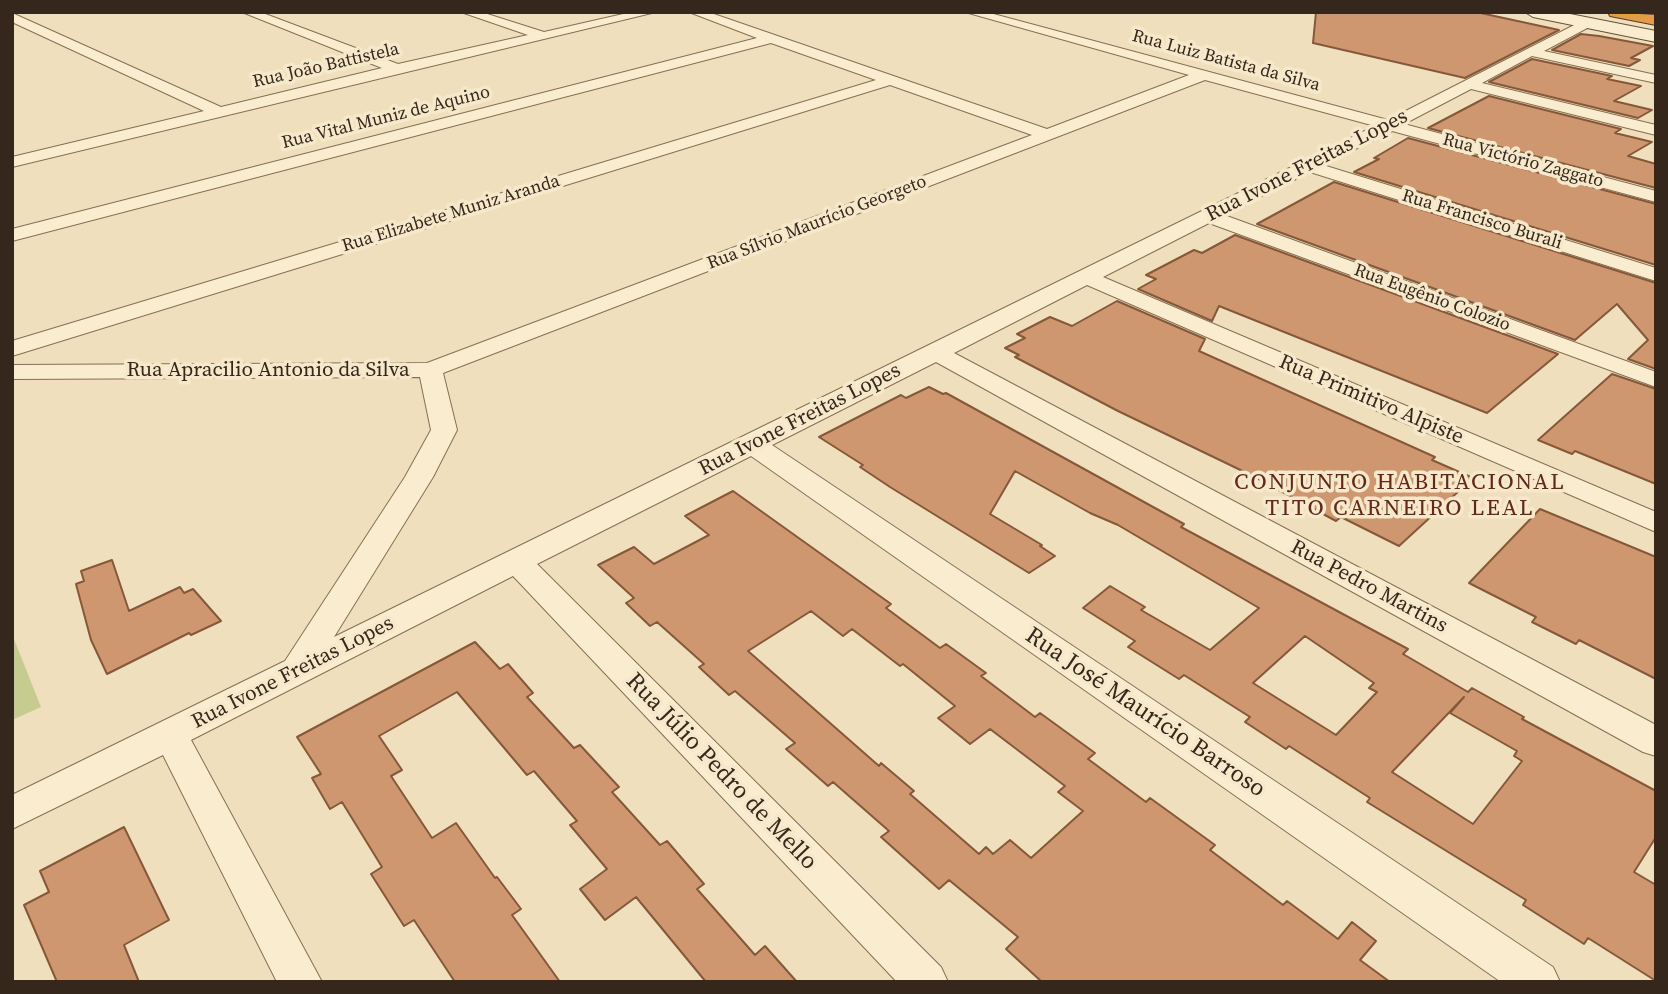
<!DOCTYPE html>
<html>
<head>
<meta charset="utf-8">
<style>
  body { margin:0 }
  #map { position:relative; width:1668px; height:994px; overflow:hidden; background:#efdfbc; font-family:"Source Serif 4",serif }
  canvas { display:block }
  .frame { position:absolute; inset:0; border:14px solid #35271b; pointer-events:none }
</style>
</head>
<body>
<div id="map">
<canvas width="1668" height="994"></canvas>
<div class="frame"></div>
</div>
<script>
const c = document.querySelector('canvas').getContext('2d');
c.lineJoin = 'round';
function fillPath(path, color) {
  c.fillStyle = color;
  c.fill(path, 'evenodd');
}
function strokePath(path, color, width, dash) {
  c.strokeStyle = color;
  c.lineWidth = width;
  c.lineCap = dash ? 'butt' : 'round';
  c.setLineDash(dash || []);
  c.stroke(path);
}
function write(font, color, halo, rows, align = 'center') {
  c.font = font + ' "Source Serif 4",serif';
  c.lineWidth = 7;
  c.setLineDash([]);
  c.textBaseline = 'middle';
  c.strokeStyle = halo;
  c.fillStyle = color;
  for (const [text, x, y, turn = 0] of rows) {
    c.save();
    c.translate(x, y);
    c.rotate((+turn || 0) * Math.PI / 180);
    c.textAlign = isNaN(turn) ? turn : align;
    if (halo) c.strokeText(text, 0, 0);
    c.fillText(text, 0, 0);
    c.restore();
  }
}
const green = new Path2D(`
  M12,634l29,73 -29,13z`);
const building = new Path2D(`
  M1316,12h160l83,18 -94,48 -152,-35z
  M1581,34l18,2 54,10 -22,12 9,2 -11,6 -77,-16z
  M1532,59l80,17 -5,3 34,7 -27,15 38,9 -14,8 -149,-36z
  M1489,96l132,33 -6,4 37,9 -24,14 28,8v24l-228,-60z
  M1408,138l248,66v61l-302,-93 25,-13 -5,-1z
  M1334,182l322,101v86l-28,-10 20,-19 -31,-36 -42,36 -318,-116z
  M1235,235l323,119 -71,59 -268,-107 -7,15 -74,-32 18,-10 -10,-4 48,-25 8,3z
  M1117,301l88,38 -6,12 236,106 -3,3 41,18 -74,68 -58,-29 -5,4 -81,-44 -137,-66 -103,-54 4,-2 -14,-7 20,-10 -8,-4 33,-17 22,9z
  M1612,374l44,15v95l-81,-33 -3,3 -34,-14z
  M929,387l14,7 3,-1 238,131 -3,3 227,122 -5,5 65,38 4,-4 52,29 -2,2 134,72v46l-22,35 22,13v96l-68,-43 -4,6 -61,-39 3,-5 -159,-98 3,-4 -81,-52 -3,3 -41,-27 5,-5 -66,-42 -5,4 -51,-32 7,-6 -52,-33 27,-22 35,21 -4,3 69,40 49,-42 -141,-83 -28,-12 -75,-42 -25,43 52,31 -2,1 15,10 -26,17 -139,-86 -30,-20 3,-2 -44,-28 82,-42 5,3zM1305,636l69,47 -5,5 8,4 -41,43 -83,-52zM1464,697l-14,16 67,38 -3,5 8,5 -49,63 -81,-52z
  M733,491l158,113 -5,4 54,40 6,-4 40,29 -5,3 54,41 5,-4 55,40 -7,6 58,43 4,-4 65,47 -5,5 73,55 4,-4 51,38 14,-17 24,19 -16,19 30,22h-348l-36,-33 12,-12 -69,-57 -10,9 -58,-52 8,-6 -56,-49 -5,4 -42,-37 9,-6 -60,-52 -6,4 -30,-28 5,-3 -47,-42 -7,4 -24,-23 8,-5 -36,-33 36,-18 20,17 55,-29 -24,-19zM811,611l32,25 9,-7 48,37 3,-2 52,42 -17,12 32,26 20,-15 75,57 -7,6 25,19 -52,47 -21,-18 -17,14 -7,-7 -7,7 -69,-60 4,-3 -33,-28 -2,3 -131,-115z
  M1540,509l116,48v122l-77,-39 -3,4 -44,-22 4,-5 -67,-34z
  M112,560l17,51 51,-24 4,6 9,-4 28,32 -30,14 -2,-2 -82,41 -16,-34 -15,-56 8,-3 -3,-10z
  M475,642l25,27 8,-5 25,29 -6,4 47,51 6,-3 39,42 -7,5 48,53 7,-4 37,43 -7,5 58,66 10,-9 32,36h-91l-70,-85 -31,23 -25,-31 27,-20 -37,-44 7,-4 -43,-50 -7,4 -70,-83 -78,44 23,34 -11,6 41,62 24,-15 39,55 2,-1 24,32 -9,6 48,67h-105l-41,-62 -10,6 -33,-52 11,-7 -40,-65 -12,7 -18,-31 9,-4 -24,-37z
  M124,827l45,93 -45,25 15,37h-82l-33,-77 25,-13 -9,-21z`);
const street = new Path2D(`
  M242,12h18l138,52 130,-29 -67,-23h20l63,20 88,-20h24l-644,155v-10l192,-46 -192,-89v-9l209,94 161,-39z
  M689,12h19l339,117 142,-54 -224,-63h21l402,108 198,-101 6,4 -1,3 -47,25 112,24v8l-124,-27 -50,27 174,42v10l-185,-46 -67,35 252,67v11l-264,-71 -69,34 333,103v13l-346,-109 -86,43 432,157v15l-447,-164 -106,54 553,235v20l-569,-247 -133,68 702,372v31l-13,-4 -707,-390 -164,83 781,522 7,15h-59l-750,-526 -214,108 404,403 7,15h-51l-384,-406 -322,164 131,242h-45l-114,-227 -151,74v-34l273,-134 120,-184 26,-47 -11,-53 -408,2v-14l415,-2 605,-228 -142,-50 -878,271v-15l864,-261 -105,-37 -759,198v-12l745,-191zM1205,80l170,46 -1041,511 99,-160 24,-47 -14,-57z`);
const secondary = new Path2D(`
  M1525,12h35l96,19v11l-123,-25z`);
const highway = new Path2D(`
  M1608,12l48,3v10l-46,-9z`);
const farStreetnames = [
  ["Rua Luiz Batista da Silva",1226,61,15],
  ["Rua João Battistela",326,66,-13],
  ["Rua Vital Muniz de Aquino",386,118,-14],
  ["Rua Victório Zaggato",1523,161,15],
  ["Rua Elizabete Muniz Aranda",451,214,-17],
  ["Rua Francisco Burali",1482,220,17],
  ["Rua Sílvio Maurício Georgeto",817,223,-21],
  ["Rua Eugênio Colozio",1432,298,20]
];
const streetNames = [
  ["Rua Ivone Freitas Lopes",1307,166,-27],
  ["Rua Apracilio Antonio da Silva",268,371],
  ["Rua Primitivo Alpiste",1371,400,23],
  ["Rua Ivone Freitas Lopes",800,420,-27],
  ["Rua Pedro Martins",1369,587,28],
  ["Rua Ivone Freitas Lopes",293,673,-27]
];
const neighbourhoodNames = [
  ["CONJUNTO HABITACIONAL",1400,483],
  ["TITO CARNEIRO LEAL",1400,509]
];
const nearStreetnames = [
  ["Rua José Maurício Barroso",1145,713,34],
  ["Rua Júlio Pedro de Mello",721,772,46]
];
fillPath(green, '#c6cc90');
fillPath(building, '#ce9770');
strokePath(building, '#86583a', 2);
strokePath(street, '#866f55', 2);
strokePath(secondary, '#685039', 2);
strokePath(highway, '#533d2a', 2);
fillPath(street, '#faedcf');
fillPath(secondary, '#faedcf');
fillPath(highway, '#e29d48');
write('18px', '#35271b', '#f6e9cb', farStreetnames);
write('21px', '#35271b', '#f6e9cb', streetNames);
c.letterSpacing = '2px';
write('23px', '#632819', '#f6e9cb', neighbourhoodNames);
c.letterSpacing = '0px';
write('24px', '#35271b', '#f6e9cb', nearStreetnames);
</script>
</body>
</html>
